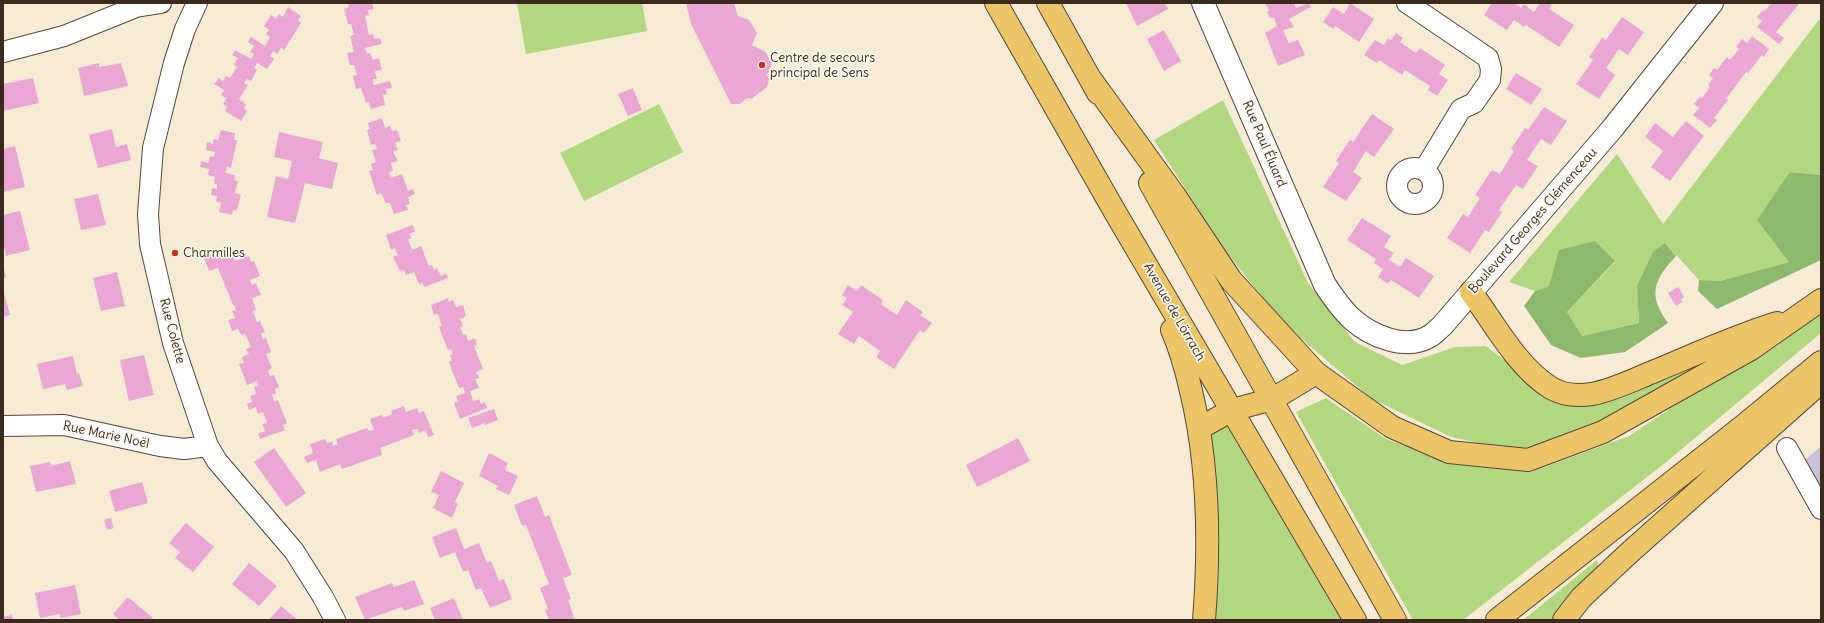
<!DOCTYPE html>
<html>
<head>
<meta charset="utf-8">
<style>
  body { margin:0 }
  #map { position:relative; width:1824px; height:623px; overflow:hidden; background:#f6ebd5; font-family:Delius,sans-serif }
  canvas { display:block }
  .frame { position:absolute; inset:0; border:4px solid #3b2a1e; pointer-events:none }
</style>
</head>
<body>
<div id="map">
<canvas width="1824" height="623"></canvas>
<div class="frame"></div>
</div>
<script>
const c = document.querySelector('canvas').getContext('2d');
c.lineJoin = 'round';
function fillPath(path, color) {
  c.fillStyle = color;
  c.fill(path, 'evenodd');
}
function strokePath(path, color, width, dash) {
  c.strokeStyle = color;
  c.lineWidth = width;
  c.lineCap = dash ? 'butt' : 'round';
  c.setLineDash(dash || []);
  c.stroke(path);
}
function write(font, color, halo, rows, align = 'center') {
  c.font = font + ' Delius,sans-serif';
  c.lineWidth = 3.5;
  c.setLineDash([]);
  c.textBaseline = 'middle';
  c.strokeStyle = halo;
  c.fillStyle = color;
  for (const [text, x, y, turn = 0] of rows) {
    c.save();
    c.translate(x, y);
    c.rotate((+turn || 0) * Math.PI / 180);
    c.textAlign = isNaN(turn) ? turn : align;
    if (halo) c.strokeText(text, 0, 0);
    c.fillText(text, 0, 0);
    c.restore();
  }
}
const industrial = new Path2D(`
  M1821,446v48l-18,-32z`);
const green = new Path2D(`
  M517,3h125l5,28 -121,23z
  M1821,17v158l-31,-3 -1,90 -69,19 -21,-1 -34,-37 -28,43 2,37 -57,13 -15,-24 48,-50 -55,-12 -11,36 -14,5 -26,-9 108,-128 46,70z
  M1223,100l85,183 47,59 47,23 53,-18 31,-1 74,56 160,-46 -145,80 -59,15 -65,-14 -79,-38 -89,-76 -59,-74 -70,-109z
  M659,104l24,48 -99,49 -24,-48z
  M1821,309v24l-156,130 -202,157h-50l-117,-208 30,-14 60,41 67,24 78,9 98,-36z
  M1230,422l112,198h-128l-8,-171 7,-15z
  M1597,560l2,8 -45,52h-31z`);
const forest = new Path2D(`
  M1790,172l31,3v85l-104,49 -19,-18 1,-11 21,1 69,-19 -32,-42z
  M1595,241l20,20 -48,51 15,24 57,-13 -2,-37 16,-34 12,-9 11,13c-22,24 -29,38 -8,67l-43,29 -44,6 -30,-13 -27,-39 11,-15 14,-5 10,-36z`);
const building = new Path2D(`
  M348,3h24l2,6 -6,1 1,5 -4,1 4,19 4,-1 2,5 5,-1 2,6 -17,4 2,5h3l3,7 6,-2 3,12 -7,1 2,8h-4l1,6 16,-4 2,7 -6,1 1,5 -4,1 2,10 -14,4 -2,-7 -3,1 -5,-15 -5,1 -3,-13 4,-1 -3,-10h-4l-3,-12 7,-1 -4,-16 4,-1 -3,-11h-3l-4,-15 5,-2z
  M686,3h48l4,13 11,4 8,13 -5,12 1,1 12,5 7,13 -5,11 2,4 -2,8 -16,12 -4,-1 -7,6h-9l-40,-80z
  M1126,3h39l3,6 -31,17z
  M1265,3h29l2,5 13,-5 2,4 -22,12 5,8 -11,3 6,13 9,-3 7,15 -27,11 -13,-33 12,-7 -3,-8h-4l-3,-6 2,-2z
  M1350,3l24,16 -15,23 -24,-16 -2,3 -10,-7 10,-15 11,7z
  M1492,3h22l7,5 3,-4 10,8 6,-9h8l4,2 -3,4 25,16 -15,22 -33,-22 -2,2 -10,-7 -7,10 -23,-15z
  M1771,3h29l-24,29 8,6 -5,6 -22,-17 5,-6 -5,-4 6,-7 2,1z
  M288,7l13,9 -3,4 3,3 -17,27 -3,-2 -4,6 -4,-3 -3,5 4,3 -7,10 -10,-6 -3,5 3,2 -6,11 -4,-2 -3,4 4,2 -9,14 7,5 -2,4 3,3 -6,10 -16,-10 2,-4 -4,-3 4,-6 -6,-3 3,-5 -10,-6 5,-6 4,3 3,-5 4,2 7,-11 -3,-3 4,-6 -6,-3 3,-5 16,9 3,-5 -4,-2 4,-6 -6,-4 3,-5 14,9 5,-9 -4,-3 3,-4 -5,-4 3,-5 4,-6 5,4 3,-5 4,3z
  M1622,17l22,15 -16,23 -9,-6 -13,19 9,7 -16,24 -23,-15 17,-24 -4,-3 13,-19 4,2z
  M1164,30l17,31 -17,10 -17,-32z
  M1396,33l7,5 -3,4 16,11 4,-5 25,17 -6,9 9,6 -11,16 -9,-6 2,-4 -25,-16 -3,5 -23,-15 -2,3 -13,-8 11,-15 9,5 4,-7 3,2z
  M1752,36l17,13 -5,8 -2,-2 -14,18 -2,-1 -20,27 2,1 -14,18 3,2 -7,8 -17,-13 6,-7 -5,-4 5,-7 3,1 8,-11 -2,-2 5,-7 -4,-3 5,-7 3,2 10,-13 3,3 9,-11 -3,-2 6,-8 5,4z
  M99,63v4l22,-4 7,23 -44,10 -6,-28z
  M1516,73l26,16 -11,16 -25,-16z
  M33,78l6,25 -36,8v-27z
  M633,88l9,22 -14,6 -10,-22z
  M1544,107l23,14 -16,24 -10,-6 -14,21 11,6 -15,23 -7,-4 -17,25 3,2 -13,20 -4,-2 -15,23 -23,-15 16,-24 5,3 12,-19 -5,-3 17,-25 8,4 14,-23 -3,-2 14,-21 3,2z
  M1372,114l22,15 -20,28 -8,-6 -13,21 9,6 -16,23 -23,-14 16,-24 -3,-2 7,-11 7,-10 3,2z
  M382,118l3,10 5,-2 2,5 5,-1 4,11 -6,2 3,7 -5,2 5,9 -7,2 2,8 -4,1 2,6 11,-4 6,17 5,-2 2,5 -7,3 2,7 -4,1 2,5 -14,4 -4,-11h-4l-5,-10 -4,2 -8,-24 4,-1 -2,-6 5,-2 -4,-12 5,-1 -2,-5 -4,1 -4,-15 3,-1 -2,-6z
  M1686,121l18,15 -34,45 -19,-14 12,-16 -18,-14 10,-14 18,14z
  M112,129l4,18 11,-3 4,16 -33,8 -9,-33z
  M221,130l14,3 -1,7h3l-6,28 -4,-1 -2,6 10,2 -1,5 4,1 -3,12 6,2 -4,15h-4l-1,5 -13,-3 2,-9 -5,-2 1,-5 -6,-1 1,-7 5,1v-5h-3l1,-7 -7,-2 1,-6 -9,-2 1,-6 7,2 2,-7 4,1 1,-5 -9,-2 1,-8 6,2 1,-5 4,1z
  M279,132l44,10 -4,16 19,5 -6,26 -27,-6 -10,40 -28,-6 9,-41 12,3 4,-18 -18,-4z
  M15,146l10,41 -22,5v-43z
  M98,194l8,31 -25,5 -7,-31z
  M20,211l10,39 -24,6 -3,-12v-29z
  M1362,218l29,18 -7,11 10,6 -5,7 11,7 6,-9 28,18 -15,22 -28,-18 -3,4 -10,-7 5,-8 -9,-6 2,-4 -29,-19z
  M413,225l2,7 -6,2 2,4 -3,2 4,10 9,-4 8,20 3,-1 2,5 3,-2 4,8 5,-3 2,5 -23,9 -3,-4 -3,1 -5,-12 -8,3 -2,-5 -4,1 -7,-14 5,-2 -3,-7 -4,2 -5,-15z
  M230,247l5,14 14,-5 2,6 3,-1 6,15 -10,4 2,5 4,-2 5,12 -9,3 4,12 -3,1 4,11 3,-1 5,11 -4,2 2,5 3,-1 5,14 -5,2 6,14 -4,3 2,5 4,-1 5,12 -4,2 1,4 -4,2 2,6 4,-1 9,23 -4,2 2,5 -25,9 -2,-5 7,-3 -3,-7 5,-1 -2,-5 -2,-6 -5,2 -2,-7 -7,3 -2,-6 5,-2 -2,-6 6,-2 -2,-7 4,-1 -1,-5 -10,4 -8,-21 5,-1 -2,-6 7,-3 -3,-5 5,-2 -6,-13 -4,1 -3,-6 -6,2 -4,-11 7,-2 -3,-7 4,-1 -2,-5h-1l-15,-37 -9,3 -5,-13z
  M3,265l3,12 -3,1z
  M117,272l8,34 -24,5 -8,-33z
  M848,285l9,6 4,-6 22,15 -2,4 16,11 9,-15 17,12 -3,3 12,8 -8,10 -4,-3 -26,39 -18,-12 4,-6 -21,-15 -5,8 -16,-10 15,-22 -11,-7 5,-7 -5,-3z
  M1678,287l6,10 -3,2 1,3 -6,4 -8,-13z
  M3,289l7,26 -7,2z
  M448,298l1,4 4,-2 3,7 7,-2 3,11 -6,3 3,7 -3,1 3,8 3,-1 2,7 7,-3 2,7 -3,1 9,23 -7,3 3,6 -4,1 4,9 -9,3 3,10 6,-2 2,5 4,-2 2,6 -27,11 -6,-16 4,-1 -2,-6 9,-3 -2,-6 -4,1 -6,-15 -4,-11 3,-2 -2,-5 3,-1 -2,-5 -3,1 -9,-23 3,-1 -4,-12 -4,1 -3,-10z
  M144,355l10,40 -25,6 -9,-41z
  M73,356l4,18 2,-1 4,13 -16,4 -2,-6 -22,5 -6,-25z
  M404,406l2,6 11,-4 2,5 5,-2 10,24 -6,2 -3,-7 -6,3 -2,-4 -5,1 2,5 -34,13 2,7 -40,14 -2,-5 -20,8 -4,-12 -9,3 -3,-6 9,-4 -3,-9 15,-5 2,4 5,-2 1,5 5,-2 -2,-5 31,-11 2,3 5,-1 -4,-11 12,-4 1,2 5,-1 4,-2 -1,-3z
  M494,409l4,11 -13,5v-2l-13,5 -4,-10z
  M1018,438l12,23 -53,26 -11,-22z
  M274,448l32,45 -20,14 -32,-45z
  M489,453l19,10 -3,7 13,6 -9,19 -13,-6 2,-3 -19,-10z
  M70,461l6,23 -40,8 -6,-26 20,-4 1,4z
  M441,471l23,12 -9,19 3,2 -6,14 -19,-10 6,-13 -8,-3z
  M142,482l6,21 -33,9 -6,-21z
  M537,496l8,21 4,-2 23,60 -9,3 8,21 -3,1 7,20h-26l-4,-10 3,-1 -8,-21 9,-4 -23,-59 -4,1 -8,-21z
  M111,518l3,10 -7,2 -3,-10z
  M186,523l28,24 -21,25 -18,-14 5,-6 -11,-9z
  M456,528l8,21 15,-6 8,20 4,-2 8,20 5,-2 8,20 -22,9 -9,-20 -5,2 -8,-20 -5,2 -8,-20 -15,6 -8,-21z
  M249,563l28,23 -18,20 -27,-22z
  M414,580l10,24 -20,7 -2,-4 -37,13 -10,-23 37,-14 2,4z
  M75,585l6,29 -20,4 -2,-4 -19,4 -5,-25z
  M128,597l25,21 -2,2h-31l-7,-6z
  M454,598l9,22h-28l-5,-12z
  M281,606l17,14h-29z
  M12,615l1,5h-10v-3z`);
const minor = new Path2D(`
  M197,3l-12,26 -11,34 -21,85 -5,66 2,30 23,99 35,103 9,15 77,90 29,46 12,23
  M1407,3l81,55 3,11 -1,11 -16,23 -13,6 -37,61
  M3,52l61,-16 72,-29 25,-4
  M1397 186a18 18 0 1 1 36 0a18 18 0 1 1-36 0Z
  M3,426l61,-1 96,21 24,3 24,-3
  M1787,448l34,61`);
const tertiary = new Path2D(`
  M1203,3l122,282c8,12 16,24 27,34 19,17 54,32 78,17 4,-2 8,-7 12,-10l170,-197 100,-126`);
const primary = new Path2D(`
  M996,3l119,209 240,408
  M1048,3l50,90
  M1092,81l83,115 56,84 85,93 76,54 57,25 79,8 75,-28 148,-83 70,-49
  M1150,183l245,437
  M1471,292c23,31 47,76 80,96 12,7 27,8 41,6 22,-4 43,-15 63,-23 41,-17 80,-35 122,-48
  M1172,330c9,20 14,39 19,61 18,74 19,153 13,229
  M1200,428l32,-18 41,-11 43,-26
  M1497,620l245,-193 79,-65
  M1564,620l17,-22 48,-45 192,-171`);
const markers = [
  [762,65,4,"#c8321e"],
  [175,253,4,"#c8321e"]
];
const poiNames = [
  ["Centre de secours",770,58],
  ["principal de Sens",770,73],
  ["Charmilles",183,253]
];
const streetNames = [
  ["Rue Paul Éluard",1264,144,67],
  ["Boulevard Georges Clémenceau",1533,221,-49],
  ["Avenue de Lörrach",1174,312,60],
  ["Rue Colette",172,331,75],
  ["Rue Marie Noël",106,435,12]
];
fillPath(industrial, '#c6c0da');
fillPath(green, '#b3d780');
fillPath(forest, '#8eb86e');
fillPath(building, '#eaa7d3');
strokePath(minor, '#574739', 22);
strokePath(tertiary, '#574739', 24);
strokePath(primary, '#574739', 24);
strokePath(minor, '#fff', 20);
strokePath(tertiary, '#fff', 22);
strokePath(primary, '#edc569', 22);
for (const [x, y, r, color] of markers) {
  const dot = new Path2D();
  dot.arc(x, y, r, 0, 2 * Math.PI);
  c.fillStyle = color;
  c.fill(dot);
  strokePath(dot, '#fbf7ec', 1.5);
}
write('13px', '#3b2a1e', '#fbf7ec', poiNames, 'left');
write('13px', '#3b2a1e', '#fbf7ec', streetNames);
</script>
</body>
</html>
